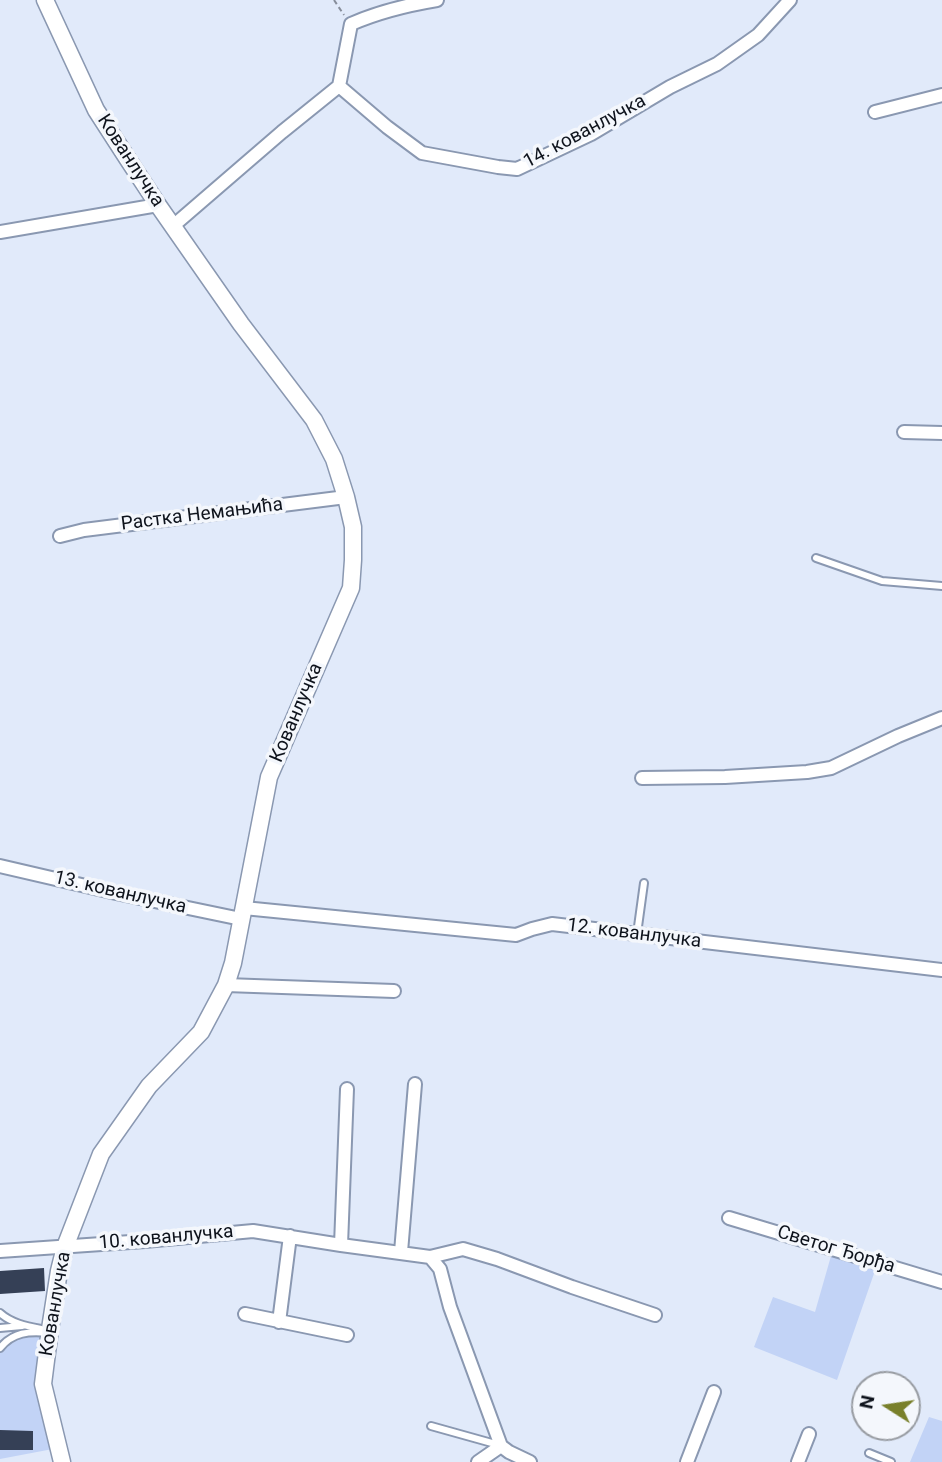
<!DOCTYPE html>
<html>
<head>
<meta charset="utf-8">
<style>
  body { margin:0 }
  #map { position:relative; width:942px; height:1462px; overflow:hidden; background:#e1eafa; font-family:Roboto,sans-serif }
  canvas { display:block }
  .north { position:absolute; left:851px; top:1371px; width:70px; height:70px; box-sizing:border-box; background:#f4f7fc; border:2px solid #989ca2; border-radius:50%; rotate:282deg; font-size:19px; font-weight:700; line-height:28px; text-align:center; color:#0e131c }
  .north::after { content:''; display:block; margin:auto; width:24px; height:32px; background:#79802b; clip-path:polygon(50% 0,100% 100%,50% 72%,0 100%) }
</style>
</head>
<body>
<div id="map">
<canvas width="942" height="1462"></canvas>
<div class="north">N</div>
</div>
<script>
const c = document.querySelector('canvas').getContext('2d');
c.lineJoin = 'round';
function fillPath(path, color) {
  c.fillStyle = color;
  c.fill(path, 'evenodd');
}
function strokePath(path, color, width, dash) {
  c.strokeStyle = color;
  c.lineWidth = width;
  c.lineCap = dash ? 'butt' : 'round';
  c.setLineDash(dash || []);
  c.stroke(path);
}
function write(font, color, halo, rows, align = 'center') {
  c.font = font + ' Roboto,sans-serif';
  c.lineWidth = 7;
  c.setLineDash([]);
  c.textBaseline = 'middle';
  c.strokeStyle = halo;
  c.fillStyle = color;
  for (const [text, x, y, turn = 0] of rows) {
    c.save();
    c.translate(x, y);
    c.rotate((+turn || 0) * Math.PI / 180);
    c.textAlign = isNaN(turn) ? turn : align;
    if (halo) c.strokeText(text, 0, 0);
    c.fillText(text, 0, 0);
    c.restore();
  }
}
const green = new Path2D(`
  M833,1249l45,13 -41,118 -83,-33 19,-50 42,15z
  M49,1333l-6,51 15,64 -58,11v-111l11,-11z
  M929,1417l13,4v41h-32z`);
const building = new Path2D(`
  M44,1268l1,23 -45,3v-23z
  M0,1430l33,1v19h-33z`);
const path = new Path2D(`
  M334,0l10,15`);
const service = new Path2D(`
  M816,558l66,23 60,5
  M637,934l7,-51
  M0,1313c11,10 26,13 41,16
  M0,1328l22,-2
  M0,1348c13,-16 29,-17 49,-15
  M431,1426l68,19
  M869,1453l22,9`);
const minor = new Path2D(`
  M339,86l12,-62c27,-12 56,-19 86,-24
  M875,112l67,-17
  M173,226l109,-94 57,-46 48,41 35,26 76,14 19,2 74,-35 79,-47 47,-23 41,-29 32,-35
  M0,232l158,-27
  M904,432l38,1
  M60,536l24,-6 262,-33
  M642,778l83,-1 82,-5 24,-4 67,-32 44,-18
  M0,866l116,27 125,26
  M244,908l272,27 16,-6 20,-5 390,46
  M226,985l168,6
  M729,1218l213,64
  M341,1245l6,-156
  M0,1251l145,-10 108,-10 88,14 89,12 10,12 10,38 51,139 8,6 21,10
  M401,1252l14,-168
  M430,1257l33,-8 34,10 75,28 83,28
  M245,1314l102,21
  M279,1322l11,-86
  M478,1462l23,-16
  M687,1462l27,-70
  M798,1462l11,-28`);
const tertiary = new Path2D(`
  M45,0l51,110 31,48 31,47 83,119 73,96 20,39 12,38 7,30v33l-2,28 -82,189 -36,186 -7,22 -25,47 -52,54 -48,68 -36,93 -6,24 -9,58 -7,55 19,78`);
const streetNames = [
  ["14. кованлучка",585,132,-28],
  ["Кованлучка",130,161,57],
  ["Растка Немањића",202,515,-7],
  ["Кованлучка",297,713,-67],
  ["13. кованлучка",120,893,13],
  ["12. кованлучка",634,934,7],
  ["10. кованлучка",166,1238,-5],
  ["Светог Ђорђа",836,1250,17],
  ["Кованлучка",56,1304,-80]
];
fillPath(green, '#c2d3f6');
fillPath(building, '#354056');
strokePath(service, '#8a98b1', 10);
strokePath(minor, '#8a98b1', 16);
strokePath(tertiary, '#8a98b1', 19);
strokePath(path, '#878e9b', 2, [5, 3.5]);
strokePath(service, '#fff', 6);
strokePath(minor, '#fff', 12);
strokePath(tertiary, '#fff', 16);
write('19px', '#0e131c', '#f4f7fc', streetNames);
</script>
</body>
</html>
